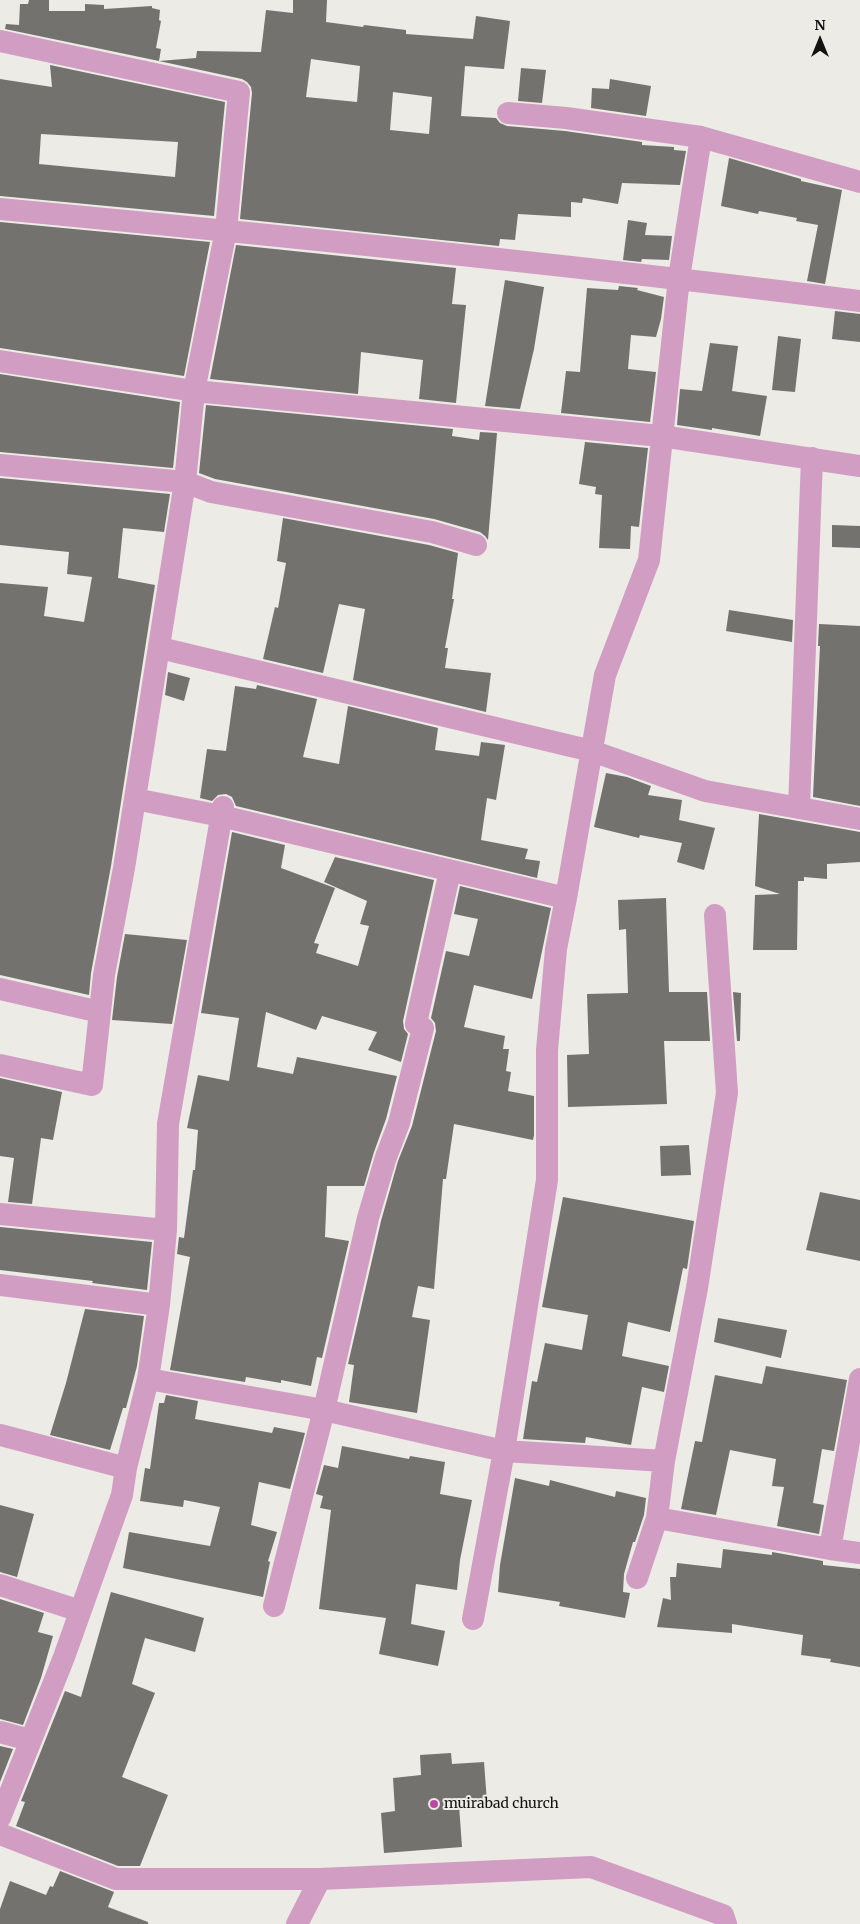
<!DOCTYPE html>
<html>
<head>
<meta charset="utf-8">
<style>
  body { margin:0 }
  #map { position:relative; width:860px; height:1924px; overflow:hidden; background:#ecebe6; font-family:Merriweather,serif }
  canvas { display:block }
  .north { position:absolute; left:795px; top:15px; width:50px; height:50px; -webkit-text-stroke:4px #ecebe6; paint-order:stroke; rotate:0deg; font-size:14px; font-weight:700; line-height:20px; text-align:center; color:#131211 }
  .north::after { content:''; display:block; margin:auto; width:18px; height:22px; background:#131211; clip-path:polygon(50% 0,100% 100%,50% 72%,0 100%) }
</style>
</head>
<body>
<div id="map">
<canvas width="860" height="1924"></canvas>
<div class="north">N</div>
</div>
<script>
const c = document.querySelector('canvas').getContext('2d');
c.lineJoin = 'round';
function fillPath(path, color) {
  c.fillStyle = color;
  c.fill(path, 'evenodd');
}
function strokePath(path, color, width, dash) {
  c.strokeStyle = color;
  c.lineWidth = width;
  c.lineCap = dash ? 'butt' : 'round';
  c.setLineDash(dash || []);
  c.stroke(path);
}
function write(font, color, halo, rows, align = 'center') {
  c.font = font + ' Merriweather,serif';
  c.lineWidth = 4;
  c.setLineDash([]);
  c.textBaseline = 'middle';
  c.strokeStyle = halo;
  c.fillStyle = color;
  for (const [text, x, y, turn = 0] of rows) {
    c.save();
    c.translate(x, y);
    c.rotate((+turn || 0) * Math.PI / 180);
    c.textAlign = isNaN(turn) ? turn : align;
    if (halo) c.strokeText(text, 0, 0);
    c.fillText(text, 0, 0);
    c.restore();
  }
}
const building = new Path2D(`
  M29,0h20v11h36v-7l19,1v4l48,-3v2l8,2 -1,10 2,1 -5,27 5,1 -2,12 -154,-32 1,-5 13,1 1,-21h8z
  M293,0h34l-1,22 37,5 1,-2 42,5v4l67,5 3,-23 34,5 -6,48 -39,-3 -4,50 35,2 4,5 7,3 58,5 77,11v3l32,2v3l12,1 -6,34 -58,-2 -4,21 -35,-6 -1,5 -11,-1v15l-53,-3 -3,26 -15,-1 -1,7 -259,-27 12,-126 -1,-6 -4,-5 -5,-3 -83,-18 37,-3 1,-7 64,1 5,-42 27,3zM311,59l49,7 -3,36 -51,-5zM393,92l39,5 -3,37 -39,-4z
  M50,65l175,37 -11,114 -214,-20v-117l52,8zM41,134l137,8 -3,35 -136,-13z
  M521,68l25,2 -4,33 -24,-2z
  M610,79l41,7 -5,30 -55,-8 1,-20 17,1z
  M729,158l72,21v2l41,9 -17,94 -18,-3 11,-56 -22,-4 1,-3 -38,-7 -1,3 -37,-8z
  M628,220l19,3 -2,12 27,1 -3,24 -27,-1 -1,3 -18,-2z
  M0,222l210,20 -26,134 -184,-28z
  M236,245l220,23 -4,36 14,1 -10,98 -37,-4 4,-39 -62,-8 -3,42 -148,-15z
  M505,280l39,7 -10,62 -14,60 -35,-3z
  M619,286l19,2 -1,2 27,7 -3,22 -5,18 -25,-2 -3,34 28,3 -6,50 -89,-9 5,-42 14,1 7,-84 31,2z
  M835,311l25,3v28l-28,-3z
  M778,336l23,3 -6,53 -23,-2z
  M710,343l28,3 -6,45 35,5 -7,40 -48,-8v2l-35,-5 3,-36 22,2z
  M0,374l180,28 -7,66 -173,-16z
  M206,405l247,24 -1,7 27,4 1,-8 17,1 -9,107 -3,-4 -5,-4 -46,-13 -219,-40 -16,-6z
  M585,442l63,6 -9,79 -8,-1 -1,23 -31,-1 3,-53 -7,-1 1,-7 -17,-3z
  M0,478l170,16 -6,38 -41,-4 -5,50 37,7 -44,281 -20,107 -2,22 -89,-20v-392l48,4 -4,29 40,6 8,-45 -25,-3 2,-22 -69,-7z
  M283,518l146,27 29,8 -6,46h2l-9,49h3l-3,20 46,5 -5,39 -133,-32 12,-71 -26,-5 -16,69 -60,-14 12,-52 3,1 8,-45 -9,-2z
  M832,525l28,1v22l-28,-1z
  M729,610l64,10 -1,22 -66,-11z
  M819,624l41,2v180l-47,-9 7,-151h-2z
  M168,672l22,6 -6,23 -19,-6z
  M257,685l60,14 -14,58 36,7 9,-58 90,22 -3,22 44,6 2,-14 24,3 -9,55 -9,-2 -6,42 47,9 -3,10 15,2 -3,17 -301,-72 -4,-9 -6,-3 -8,1 -6,6 -12,-3 7,-49 19,2 9,-65 21,3z
  M606,773l21,4 24,9 -3,9 34,5 -3,20 36,8 -11,42 -27,-8 5,-19 -42,-8 -1,3 -45,-11z
  M759,814l101,18v30l-33,2v15l-23,-2v4h-6l-1,69h-44l2,-55 25,-1 -25,-8z
  M232,832l53,13 -4,23 54,20 -21,55 5,1 -3,9 42,13 11,-40 -9,-2 7,-23 -43,-19 11,-25 99,23 -31,141 1,8 4,5 -7,28 -33,-12 9,-18 -55,-16 -6,14 -50,-18 -9,55 36,7 4,-17 100,19 -11,43 -12,33 -10,34h-37l-2,51 24,4 -27,117 -5,-1 -6,29 -30,-6v3l-35,-6 -1,5 -75,-12 20,-113 -13,-3 2,-17 5,1 9,-68h2l3,-40 -11,-2 11,-53 31,6 10,-63 -38,-5z
  M460,886l91,22 -19,91 -58,-14 -10,42 41,9 -2,13h6l-3,22 5,1 -3,19 26,5v39l-1,5 -79,-16 -8,55h-3l-9,110 -16,-3 -6,31 18,3 -13,93 -68,-11 5,-37 -6,-1 33,-143 17,-60 14,-35 24,-95 -1,-8 -4,-5 15,-67 23,5 9,-37 -24,-5z
  M666,898l3,94h38l3,49h-46l3,63 -99,3 -1,-52 22,-1 -2,-60 41,-1 -2,-64 -7,1 -1,-30z
  M125,934l62,6 -15,84 -60,-4 5,-43z
  M733,992l8,1 -1,48h-3z
  M0,1078l62,14 -9,48 -12,-2 -9,66 -24,-2 6,-44 -14,-2z
  M689,1145l2,30 -30,1 -1,-30z
  M820,1192l40,8v61l-54,-11z
  M563,1197l131,24 -7,48 -4,-1 -13,64 -42,-10 -6,34 47,10 -5,26 -22,-5 -11,58 -45,-8 -1,6 -62,-4 9,-58 5,1 8,-39 37,7 6,-35 -46,-8z
  M0,1227l152,15 -5,48 -55,-7 1,-2 -93,-11z
  M85,1309l59,7 -7,50 -11,42h-3l-13,42 -60,-15 16,-52z
  M718,1318l69,12 -6,28 -67,-16z
  M766,1366l81,14 -13,71 -12,-2 -9,54 11,2 -5,29 -42,-8 7,-39 -12,-1 4,-27 -46,-9 -14,65 -35,-6 14,-68 7,1 13,-67 47,9z
  M166,1395l32,6 -3,18 77,14 2,-6 31,6 -15,56 -31,-7 -8,43 26,7 -9,29 2,1 -7,35 -140,-29 6,-36 81,14 10,-39 -36,-7 -1,7 -43,-6 5,-33 5,1 9,-66h5z
  M342,1446l67,13 1,-3 35,6 -5,32 32,6 -12,60 -3,30 -41,-6 -5,40 34,7 -7,35 -59,-12 7,-36 -67,-9 12,-99 -11,-2 3,-12 -7,-2 8,-29 14,3z
  M515,1478l34,8 1,-6 65,17 1,-6 30,7 -2,17 -9,27h-2l-9,32 -1,18 7,1 -5,25 -66,-12 1,-4 -62,-10 2,-27z
  M0,1505l34,9 -17,63 -17,-5z
  M723,1549l49,6v-3l51,9v4l37,4v98l-30,-5 1,-3 -30,-4 2,-20 -71,-11v9l-75,-6 6,-29 8,2 -1,-23h6l1,-14 44,5z
  M111,1592l93,26 -9,34 -50,-14 -13,46 23,9 -33,84 46,18 -28,71h-22l-102,-40 9,-24 -4,-1 44,-110 16,6z
  M0,1599l44,14 -6,19 15,4 -12,42 -18,47 -23,-6z
  M0,1746l13,3 -13,33z
  M451,1753l1,11 32,-2 3,40 -28,3 3,42 -78,6 -3,-40 14,-2 -2,-33 28,-3 -1,-20z
  M60,1871l54,21 -6,15 40,15v2h-148v-15l10,-28 36,14 4,-9 3,1z`);
const minor = new Path2D(`
  M0,41l239,51 -13,138 -32,161 -9,91 -61,386 -20,107 -12,110 -92,-20
  M508,113l58,5 135,19 159,45
  M0,209c287,27 574,56 860,92
  M0,361l194,30 467,45 199,30
  M0,465l185,17 26,10 221,40 44,13
  M160,648l432,103 113,40 155,28
  M135,799l86,17 345,82
  M799,808l13,-350
  M0,989l100,23
  M0,1214l166,16
  M0,1285l159,20
  M148,1379l176,31 180,41 160,10
  M0,1435l126,33
  M657,1518l173,31 30,4
  M830,1549l30,-170
  M637,1578l20,-60 7,-57 33,-173 30,-195 -12,-178
  M0,1585l80,26
  M274,1606l50,-196 44,-192 18,-61 13,-34 24,-95 -7,-4 2,-10 32,-143
  M473,1619l31,-168 43,-271v-130l9,-101 10,-51 39,-223 44,-115 30,-282 22,-141
  M0,1732l30,8
  M0,1818l64,-161 58,-162 4,-27 22,-89 11,-74 7,-75 2,-106 55,-317
  M0,1834l116,45h204l271,-12 132,48 3,9
  M297,1924l23,-45`);
const markers = [
  [434,1804,5,"#bb48a2"]
];
const poiNames = [
  ["muirabad church",444,1804]
];
fillPath(building, '#73726e');
strokePath(minor, '#d19dc2', 22);
for (const [x, y, r, color] of markers) {
  const dot = new Path2D();
  dot.arc(x, y, r, 0, 2 * Math.PI);
  c.fillStyle = color;
  c.fill(dot);
  strokePath(dot, '#ecebe6', 2);
}
write('14px', '#131211', '#ecebe6', poiNames, 'left');
</script>
</body>
</html>
